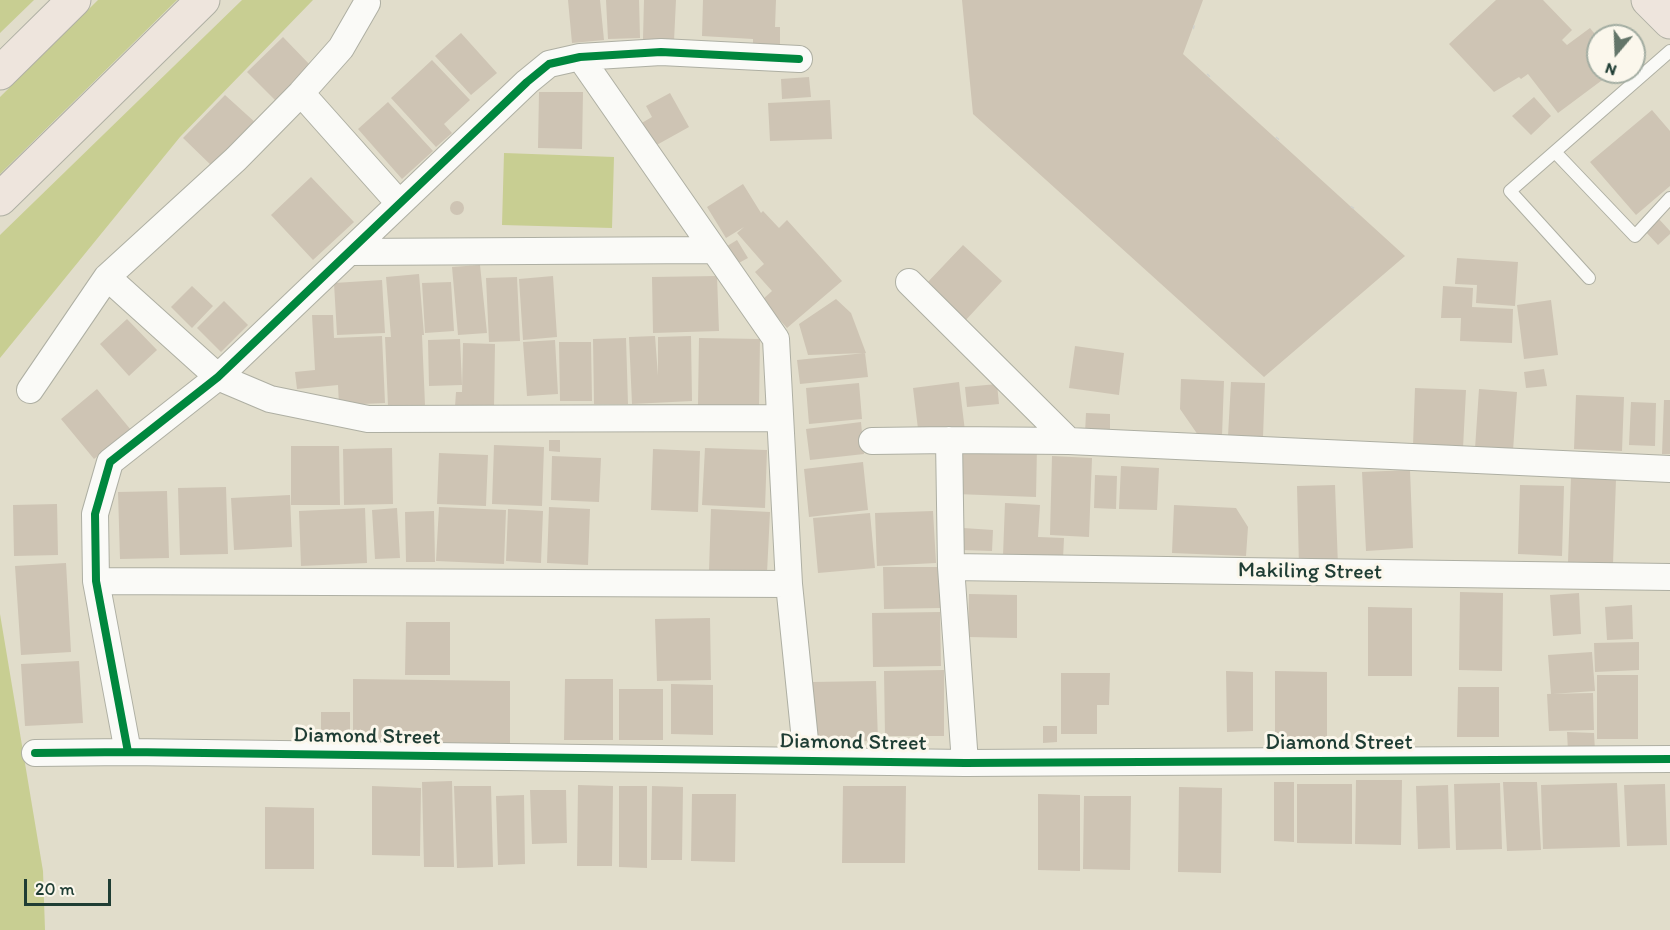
<!DOCTYPE html>
<html>
<head>
<meta charset="utf-8">
<style>
  body { margin:0 }
  #map { position:relative; width:1670px; height:930px; overflow:hidden; background:#e1ddcb; font-family:Itim,sans-serif }
  canvas { display:block }
  .north { position:absolute; left:1586px; top:24px; width:60px; height:60px; box-sizing:border-box; background:#fbf7ec; border:2px solid #a3ada2; border-radius:50%; rotate:199deg; font-size:16px; font-weight:700; line-height:24px; text-align:center; color:#1f3d34 }
  .north::after { content:''; display:block; margin:auto; width:21px; height:27px; background:#637569; clip-path:polygon(50% 0,100% 100%,50% 72%,0 100%) }
  .scale { position:absolute; left:24px; top:879px; width:87px; height:27px; box-sizing:border-box; border:3px solid #1f3d34; border-top:0; padding-left:8px; font-size:18px; line-height:21px; white-space:nowrap; color:#1f3d34; -webkit-text-stroke:4px #fbf7ec; paint-order:stroke }
</style>
</head>
<body>
<div id="map">
<canvas width="1670" height="930"></canvas>
<div class="north">N</div>
<div class="scale">20 m</div>
</div>
<script>
const c = document.querySelector('canvas').getContext('2d');
c.lineJoin = 'round';
function fillPath(path, color) {
  c.fillStyle = color;
  c.fill(path, 'evenodd');
}
function strokePath(path, color, width, dash) {
  c.strokeStyle = color;
  c.lineWidth = width;
  c.lineCap = dash ? 'butt' : 'round';
  c.setLineDash(dash || []);
  c.stroke(path);
}
function write(font, color, halo, rows, align = 'center') {
  c.font = font + ' Itim,sans-serif';
  c.lineWidth = 6;
  c.setLineDash([]);
  c.textBaseline = 'middle';
  c.strokeStyle = halo;
  c.fillStyle = color;
  for (const [text, x, y, turn = 0] of rows) {
    c.save();
    c.translate(x, y);
    c.rotate((+turn || 0) * Math.PI / 180);
    c.textAlign = isNaN(turn) ? turn : align;
    if (halo) c.strokeText(text, 0, 0);
    c.fillText(text, 0, 0);
    c.restore();
  }
}
const green = new Path2D(`
  M0,0h34l-34,33z
  M98,0h79l-177,174v-77z
  M242,0h71l-133,137 -180,221v-123z
  M504,153l110,4 -2,71 -110,-3z
  M0,614l43,257 2,59h-45z`);
const building = new Path2D(`
  M568,0h32l4,40 -32,3z
  M606,0h33l1,38 -32,1z
  M644,0h32l-2,41 -31,-2z
  M703,0h73l-1,27h5v19l-27,-2v-5l-51,-3z
  M962,0h241l-20,54 222,202 -141,121 -291,-263z
  M1496,0h47l29,30 -10,10 5,5 23,-17 8,10v34h15l-55,41 -30,-39 -7,5 -2,-2 -25,15 -45,-48z
  M461,33l36,40 -26,22 -36,-39z
  M283,37l28,29 -35,35 -29,-29z
  M432,60l38,40 -26,24 8,9 -16,14 -45,-49z
  M809,77l2,20 -29,2 -1,-20z
  M539,92h44l-1,57 -44,-1z
  M670,93l19,34 -36,20 -13,-23 12,-7 -6,-11z
  M225,95l32,29 -43,44 -31,-30z
  M1534,97l17,19 -20,19 -19,-19z
  M830,100l2,39 -62,2 -2,-38z
  M388,102l45,49 -31,28 -44,-50z
  M1652,110l18,21v55l-34,29 -46,-53z
  M311,177l43,45 -41,38 -42,-45z
  M743,184l18,29 2,-2 16,17 8,-8 55,61 -55,47 -25,-28 10,-9 -17,-19 9,-8 -27,-31 7,-6 -18,11 -19,-31z
  M450 208a7 7 0 1 1 14 0a7 7 0 1 1-14 0Z
  M1658,218l12,13v3l-12,11 -14,-15z
  M737,240l11,18 -13,7 -11,-17z
  M963,245l39,36 -38,41 -39,-37z
  M1457,258l61,4 -3,44 -39,-3 1,-18 -22,-1z
  M480,265l7,68 -29,2 -6,-68z
  M419,274l5,61h-2l3,70 -37,1 -3,-69h6l-5,-60z
  M553,276l4,61 -34,3 -4,-61z
  M717,276l2,55 -66,2 -1,-56z
  M517,277l3,64 -31,1 -3,-64z
  M382,280l3,53 -48,2 -3,-52z
  M451,282l3,49 -29,2 -3,-50z
  M192,286l21,20 -21,22 -21,-21z
  M1443,286l30,2 -1,19 41,2 -1,34 -52,-2 1,-23h-20z
  M836,299l15,14 15,40 -58,2 -9,-31z
  M1551,300l7,55 -34,4 -7,-54z
  M224,301l24,24 -27,27 -24,-24z
  M312,315h21l1,23 48,-2 3,67 -46,2 -1,-20 -41,4 -2,-17 20,-2z
  M127,319l30,31 -28,26 -29,-32z
  M655,336l3,40v-39l33,-1 1,65 -60,3 -3,-67z
  M626,338l2,66h-34l-1,-65z
  M699,338l61,1 -1,67 -61,-1z
  M460,339l2,46 -33,1 -1,-46z
  M555,340l3,54 -31,2 -4,-54z
  M559,342h32l1,59h-32z
  M463,343l32,1 -1,64 -39,-1 1,-15h6z
  M1075,346l49,7 -5,42 -50,-7z
  M865,353l3,24 -68,7 -3,-24z
  M1544,369l3,17 -21,2 -2,-16z
  M1181,379l43,2 -2,55 -24,-1 -18,-26z
  M959,382l6,49 -46,6 -6,-49z
  M1231,382l34,1 -2,54 -35,-1z
  M859,383l3,36 -53,5 -3,-36z
  M997,384l2,20 -32,3 -2,-20z
  M1415,388l51,2 -3,58 -50,-2z
  M97,389l34,41 -37,29 -33,-40z
  M1479,389l38,3 -4,59 -38,-2z
  M1576,395l48,2 -2,54 -48,-2z
  M1664,400h6v54h-8z
  M1631,402l25,1 -1,43 -26,-1z
  M1086,413l24,1v20l-25,-1z
  M861,422l3,32 -54,6 -4,-31z
  M549,440h11v12l-11,-1z
  M958,443l79,3 -1,51 -80,-3z
  M494,445l50,2 -2,59 -50,-2z
  M291,446h48l1,59h-49z
  M392,448l1,56 -49,1 -1,-56z
  M705,448l62,2 -2,58 -63,-3z
  M653,449l47,2 -2,61 -47,-2z
  M439,453l49,2 -2,51 -49,-2z
  M552,456l49,2 -2,44 -48,-2z
  M1052,456l40,2 -3,79 -39,-2z
  M863,462l5,48 -59,7 -5,-48z
  M1121,466l38,2 -2,42 -38,-1z
  M1410,470l3,78 -47,3 -4,-79z
  M1095,475l22,1 -1,33 -22,-1z
  M1571,477l45,2 -3,85 -45,-2z
  M1335,485l3,81 -39,1 -2,-81z
  M1520,485l44,1 -2,70 -44,-2z
  M226,487l2,67 -48,1 -2,-67z
  M167,491l2,67 -49,1 -2,-67z
  M290,495l2,52 -58,3 -3,-52z
  M1005,503l35,2 -2,32 26,1 -1,21 -60,-3z
  M57,504l1,51 -44,1 -1,-51z
  M1174,505l62,3 12,19 -2,29 -74,-3z
  M439,507l67,3 -2,54 -68,-3z
  M549,507l41,2 -2,56 -41,-2z
  M365,508l2,55 -66,3 -2,-55z
  M397,508l3,50 -25,1 -3,-49z
  M508,509l35,2 -2,52 -35,-2z
  M711,509l59,3 -3,61 -58,-2z
  M434,511l1,51h-29l-1,-50z
  M933,511l3,52 -59,3 -2,-53z
  M870,513l5,55 -57,5 -5,-55z
  M963,528l30,2 -1,21 -30,-1z
  M66,563l5,89 -50,3 -6,-89z
  M883,567h57v41l-56,1z
  M1460,592l43,1 -1,78 -43,-1z
  M1579,593l2,41 -28,2 -3,-41z
  M969,594l48,1v43l-49,-1z
  M1632,605l1,34 -26,1 -2,-33z
  M1368,607l44,1v68h-44z
  M940,612l1,54 -68,1 -1,-54z
  M710,618l1,62 -54,1 -2,-62z
  M406,622h44v53h-45z
  M1639,642v28l-44,2 -1,-29z
  M1592,652l3,39 -44,3 -3,-39z
  M79,661l4,62 -58,3 -4,-62z
  M944,670v66h-59l-1,-65z
  M1226,671l27,1v59l-26,1z
  M1275,671l52,1v78h-52z
  M1061,673h49l-1,32h-12v29h-36z
  M1597,675h41v64h-41z
  M353,679l157,2v67l-157,-1z
  M565,679h48v61h-49z
  M876,681l2,60 -64,1 -2,-60z
  M671,684l42,1v50l-42,-1z
  M1458,687h41v50h-42z
  M619,689h44v51h-44z
  M1593,693l1,37 -45,1 -2,-37z
  M321,712h29v30h-29z
  M1043,726h14v16l-14,1z
  M1567,732l27,1 1,18h-27z
  M1356,780h46l-1,65 -46,-1z
  M452,781l2,86h-30l-2,-85z
  M1274,782h20v60l-20,-1z
  M1503,782h34l4,68 -34,1z
  M1500,783l2,66 -46,1 -2,-66z
  M1617,783l3,64 -77,2 -2,-64z
  M1297,784h55v60l-55,-1z
  M1665,784l2,61 -40,1 -3,-61z
  M578,785l35,1 -1,80h-35z
  M1448,785l2,63 -32,1 -2,-63z
  M372,786l49,2 -1,68 -48,-1z
  M454,786h37l2,81 -36,1z
  M619,786h28v82l-28,-1z
  M652,786l31,1 -1,73h-31z
  M843,786h63l-1,77h-63z
  M1179,787l43,1 -1,85 -43,-1z
  M530,790h36l1,53 -35,1z
  M692,794h44l-1,68 -44,-1z
  M1038,794l42,1v76l-42,-1z
  M524,795l1,69 -27,1 -2,-69z
  M1084,796h47l-1,74 -47,-1z
  M265,807l49,1v61h-49z`);
const path = new Path2D(`
  M1193,27l4,1
  M1208,76l4,-4
  M1277,139l3,-4
  M1352,208l3,-5`);
const lane = new Path2D(`
  M1555,152l80,84 35,-38
  M1589,278l-79,-87 160,-140`);
const street = new Path2D(`
  M580,57l196,282 13,245 18,176
  M301,93l98,110
  M350,252l362,-2
  M107,277l111,100 52,22 98,20 411,-1
  M909,282l160,159
  M30,390l77,-113 129,-118 65,-66 40,-45 26,-45
  M949,440l2,127 14,196
  M872,441l77,-1 120,1 601,28
  M951,567l719,10
  M96,581l693,3
  M128,752l-32,-171 -1,-67 15,-52 108,-85 309,-295 22,-18 31,-7 81,-5 138,7
  M35,753l93,-1 837,11 705,-4`);
const highway = new Path2D(`
  M1648,0l22,22
  M0,73l74,-73
  M0,199l203,-199`);
const cycleway = new Path2D(`
  M128,752l-32,-171 -1,-67 15,-52 108,-85 309,-295 22,-18 31,-7 81,-5 138,7
  M35,753l93,-1 837,11 705,-4`);
const streetNames = [
  ["Makiling Street",1310,572,1],
  ["Diamond Street",367,737,1],
  ["Diamond Street",853,743,1],
  ["Diamond Street",1339,743]
];
fillPath(green, '#c8ce92');
fillPath(building, '#cec4b4');
strokePath(lane, '#aeafa3', 14);
strokePath(street, '#aeafa3', 28);
strokePath(highway, '#aeafa3', 35);
strokePath(path, '#d1d2cd', 4, [1.5, 4.5]);
strokePath(lane, '#fafaf7', 12);
strokePath(street, '#fafaf7', 26);
strokePath(highway, '#eee5dd', 33);
strokePath(cycleway, '#00873e', 8);
write('22px', '#1f3d34', '#fbf7ec', streetNames);
</script>
</body>
</html>
